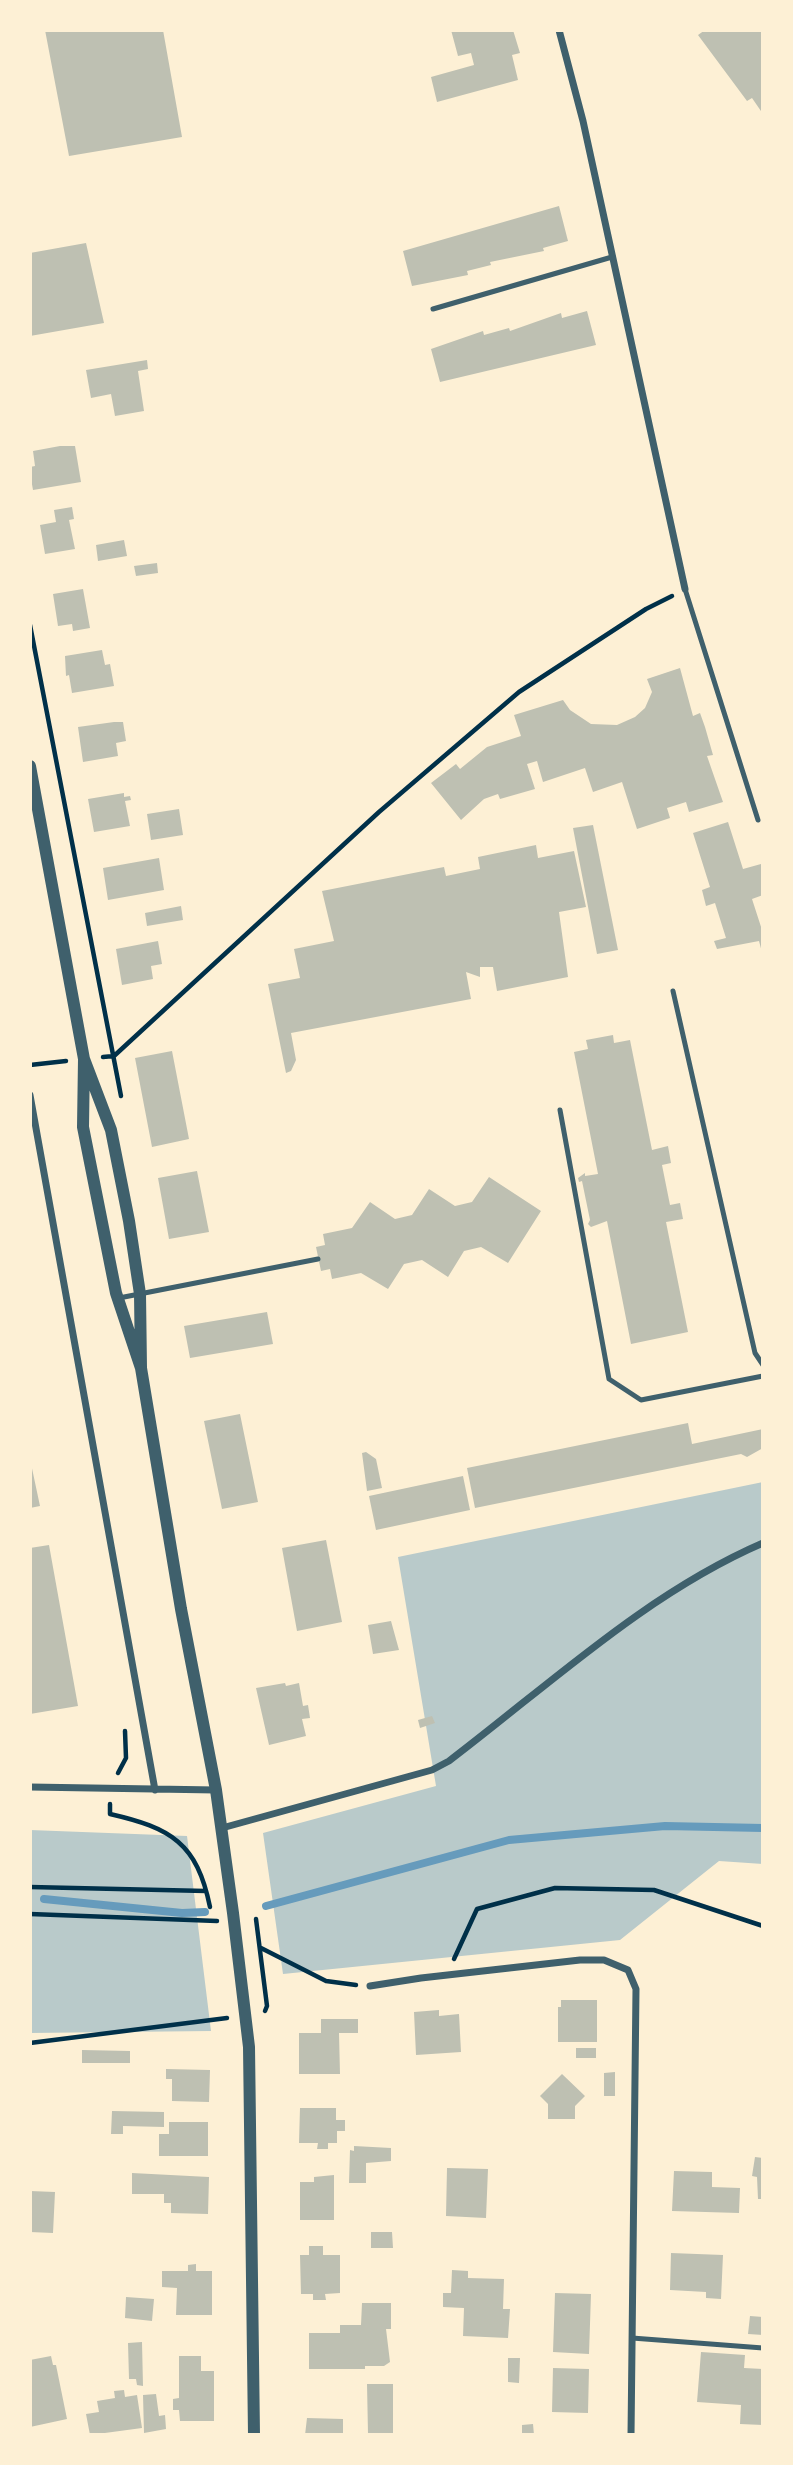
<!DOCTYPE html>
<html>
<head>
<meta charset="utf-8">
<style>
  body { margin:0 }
  #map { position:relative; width:793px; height:2465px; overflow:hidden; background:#fdf0d5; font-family:"Fira Sans",sans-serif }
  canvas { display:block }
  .frame { position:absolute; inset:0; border:32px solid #fdf0d5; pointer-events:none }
</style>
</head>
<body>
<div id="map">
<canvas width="793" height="2465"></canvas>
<div class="frame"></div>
</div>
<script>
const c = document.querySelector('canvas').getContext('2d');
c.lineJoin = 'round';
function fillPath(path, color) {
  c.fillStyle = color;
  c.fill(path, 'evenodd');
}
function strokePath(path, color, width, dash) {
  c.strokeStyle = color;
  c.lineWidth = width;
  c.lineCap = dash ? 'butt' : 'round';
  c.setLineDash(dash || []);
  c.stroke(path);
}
const green = new Path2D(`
  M763,1482v382l-44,-3 -99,79 -337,34 -20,-141 173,-47 -38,-229z
  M30,1830l157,6 24,195 -181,2z`);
const stream = new Path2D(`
  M44,1899l138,14 23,-1
  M266,1906l243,-66 156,-14 98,2`);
const building = new Path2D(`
  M45,30h118l19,107 -113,19z
  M451,30h62l7,23 -8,2 6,25 -81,22 -6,-25 43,-12 -3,-12 -13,3z
  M705,30h58v84l-11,-16 -5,3 -49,-66z
  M559,206l9,35 -25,7 1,3 -54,11 1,3 -24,6 1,4 -56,11 -9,-35z
  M86,243l18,80 -74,13v-83z
  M587,311l9,34 -156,37 -9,-33 52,-18 1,4 25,-7 1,3 51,-18 1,5z
  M147,360l1,9 -10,2 6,40 -29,5 -4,-22 -20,4 -5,-28z
  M60,446h15l6,36 -48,8 -3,-17v-6l5,-1 -2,-15z
  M72,507l2,12 -5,1 6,29 -30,5 -5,-29 16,-3 -2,-12z
  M124,540l3,16 -29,5 -2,-16z
  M157,563l1,10 -22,3 -2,-10z
  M83,589l7,39 -17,3 -1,-7 -14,2 -5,-32z
  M102,650l3,15 5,-1 4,22 -42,7 -3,-18 -3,1 -1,-20z
  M680,668l13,48 7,-3 5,14 8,28 -6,1 16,46 -34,10 -3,-10 -19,6 3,10 -33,11 -15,-47 -29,10 -8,-24 -42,14 -6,-21 -10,3 8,25 -35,10 -2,-5 -14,5 -23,21 -30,-37 25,-19 4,5 27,-22 34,-11 -7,-21 49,-15 7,10 21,14 26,1 18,-8 10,-9 7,-16 -5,-13z
  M114,722h9l3,19 -10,2 2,13 -35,6 -5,-35z
  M124,793v4l6,-1 1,4 -6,1 5,25 -36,6 -6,-33z
  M179,809l4,26 -32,5 -4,-26z
  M728,822l15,47 18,-5 2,8v23l-11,4 11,34v23l-4,-15 -42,8 -3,-8 12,-3 -11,-35 -9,3 -4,-16 8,-3 -17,-54z
  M593,825l25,125 -21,4 -24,-126z
  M536,845l2,13 36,-7 12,56 -27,5 9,65 -71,14 -4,-24h-13v10l-14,-5 5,27 -180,34 5,27 -5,11 -5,2 -18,-89 32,-6 -6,-29 40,-8 -12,-50 122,-24 2,9 34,-7 -2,-12z
  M159,858l5,32 -56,10 -5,-32z
  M181,906l2,14 -36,6 -2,-13z
  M158,941l4,23 -11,2 2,13 -31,6 -6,-36z
  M613,1035l1,8 16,-3 22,110 16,-4 3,17 -9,2 8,40 10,-2 3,16 -17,3 22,110 -57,12 -24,-123 -16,6 -3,-3 2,-4 -8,-39 -3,1 -1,-4 7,-5v3l13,-2 -24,-122 14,-3 -2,-9z
  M172,1051l17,88 -37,8 -17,-89z
  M197,1171l12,61 -40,7 -11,-61z
  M489,1177l52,34 -33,52 -27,-16 -17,4 -16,26 -26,-17 -18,4 -16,25 -27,-16 -29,6 -2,-10 -9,2 -5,-24 9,-2 -2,-11 29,-6 18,-26 25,17 17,-4 17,-26 26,17 17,-4z
  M267,1312l6,32 -83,14 -6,-32z
  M240,1414l18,88 -36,7 -18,-88z
  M688,1423l4,21 71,-15v19l-16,9 -6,-3 -266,54 -8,-40z
  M366,1452l10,7 6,29 -15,3 -5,-38z
  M30,1459l10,47 -10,2z
  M463,1476l7,34 -94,20 -7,-34z
  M326,1540l16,82 -45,9 -15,-83z
  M49,1545l29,161 -48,8v-166z
  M391,1621l8,29 -26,4 -5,-29z
  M285,1683l1,3 13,-3 4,23 5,-1 2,13 -8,1 4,17 -37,9 -13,-57z
  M432,1716l3,7 -15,5 -2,-8z
  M561,2000h36v42h-39v-35h3z
  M439,2010v6l20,-2 2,38 -45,3 -2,-43z
  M321,2019h37v14h-19l1,41h-41v-41h22z
  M576,2048h20v10h-20z
  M82,2050l48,1v12h-48z
  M166,2069l44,1 -1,32 -37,-1v-22h-6z
  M615,2072v24h-11v-23z
  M562,2074l23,22 -10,10v13h-27v-15l-8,-8z
  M300,2108h36v12h9v11h-8v12h-9v6h-11l1,-6h-19z
  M112,2111l52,1v15l-41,-1v8h-12z
  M169,2122h39v34h-49v-22h10z
  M354,2146l37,2v13l-25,2v20h-17l1,-33 4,1z
  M755,2157l8,1v41h-5l-1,-22 -5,-1z
  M447,2168l41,1 -2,49 -40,-2z
  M674,2171l38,1v15l28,1 -1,25 -67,-2z
  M132,2173l77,4 -1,37 -37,-1v-10h-7v-9h-32z
  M334,2175v45h-34v-38h14v-5z
  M30,2191l25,1 -2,41 -23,-1z
  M371,2232h21l1,16h-22z
  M309,2246h14v9h17v38l-15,1 1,6h-13v-6h-12l-1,-39h9z
  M671,2253l52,2 -2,44 -15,-1v-6l-36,-2z
  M196,2264v7h16v44h-36l1,-27 -15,-1v-16h26v-6z
  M452,2270l16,1v7l36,1 -1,30h7l-2,29 -45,-2 1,-28 -21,-1v-14h8z
  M555,2293l36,1 -2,60 -36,-2z
  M126,2297l28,2 -2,22 -27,-3z
  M362,2303h29v26h-5l4,33 -6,4h-19v3h-56v-36h31v-8h21z
  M750,2316l13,1v18l-15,-1z
  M142,2342l1,44 -6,-1 -1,-6h-7l-1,-36z
  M701,2352l44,3 -1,13 19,1v56l-23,-1 1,-19 -44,-3z
  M51,2356l2,9h3l11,54 -37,8v-67z
  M179,2356h22v15h13v50h-34l-1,-11h-6v-11l6,-1z
  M508,2358h12l-1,25 -11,-1z
  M553,2368l36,1 -1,44 -36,-1z
  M367,2384h26v50h-25z
  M124,2390l1,7 12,-2 5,33 -52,7 -4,-21 13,-2 -2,-11 18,-3 -1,-7z
  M156,2394l3,22 6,-1 1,14 -22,4 -1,-38z
  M307,2418l36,1v16h-38z
  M533,2424l1,11h-12v-10z`);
const path = new Path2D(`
  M30,625l91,471
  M103,1057l11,-1 265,-244 140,-120 127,-83 26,-13
  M30,1065l36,-4
  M118,1773l8,-15 -1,-27
  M110,1804v10c61,14 87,29 100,93
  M30,1887l176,4
  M30,1914l187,7
  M256,1919l11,87 -2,5
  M261,1948l65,33 30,4
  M454,1959l23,-50 78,-21 99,2 109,36
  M30,2043l197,-25`);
const service = new Path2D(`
  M433,309l179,-52
  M685,589l73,231
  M673,991l82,362 8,12
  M560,1110l49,269 32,21 122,-24
  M119,1298l199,-39
  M632,2338l131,10`);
const minor = new Path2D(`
  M559,30l24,91 102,468
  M30,1095l125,695
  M30,1787l186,3
  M222,1828l210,-58 17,-9c100,-76 198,-168 314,-218
  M370,1986l51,-8 159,-18h24l24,10 8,19 -5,446`);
const tertiary = new Path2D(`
  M30,766l54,293
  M141,1368l-1,-74 -11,-73 -18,-91 -27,-71 -1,68 33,166 25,75 40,241 35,181 17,123 16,134 5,388`);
fillPath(green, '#b9caca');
strokePath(stream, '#669bbc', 8);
fillPath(building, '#bec0b2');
strokePath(path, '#003049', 4.5);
strokePath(service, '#3f606c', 5);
strokePath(minor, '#3f606c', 7);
strokePath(tertiary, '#3f606c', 12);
</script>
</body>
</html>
